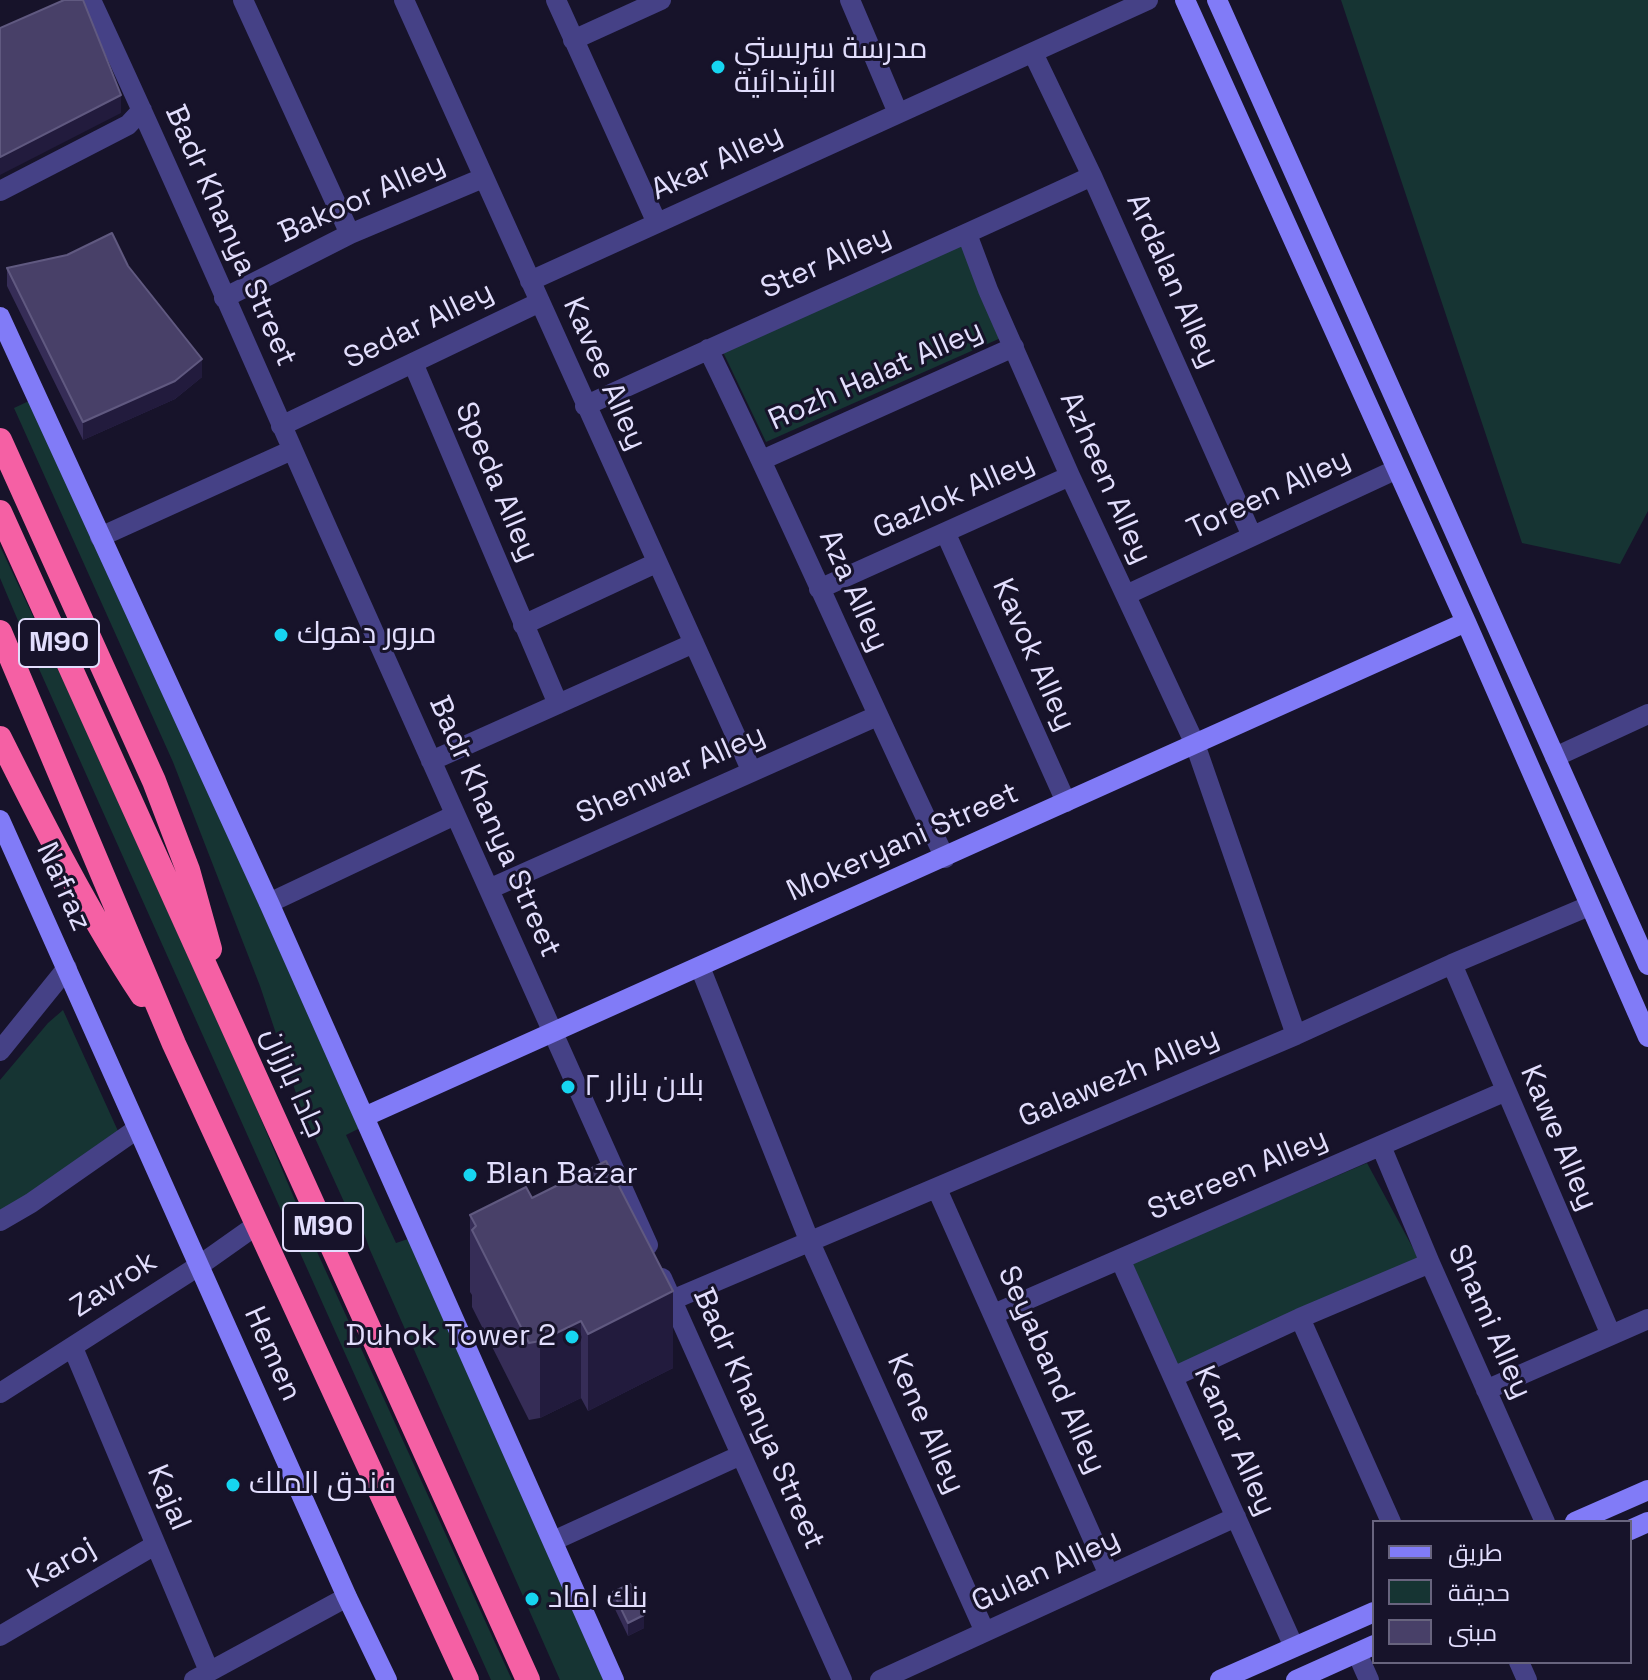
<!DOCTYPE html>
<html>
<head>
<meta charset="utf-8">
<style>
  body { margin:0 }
  #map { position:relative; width:1648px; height:1680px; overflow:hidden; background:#17132a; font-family:"Space Grotesk",Cairo,sans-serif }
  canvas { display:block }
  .legend { position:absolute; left:1372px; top:1520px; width:260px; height:144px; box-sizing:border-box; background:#17132a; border:2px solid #68647e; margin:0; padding:10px 14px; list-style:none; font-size:24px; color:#e2defd }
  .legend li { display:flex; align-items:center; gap:16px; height:40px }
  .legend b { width:40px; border:2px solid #68647e }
</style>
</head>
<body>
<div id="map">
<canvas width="1648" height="1680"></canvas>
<ul class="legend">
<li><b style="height:10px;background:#817bf7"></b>طريق</li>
<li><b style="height:22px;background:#163433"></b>حديقة</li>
<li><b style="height:22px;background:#484068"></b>مبنى</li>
</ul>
</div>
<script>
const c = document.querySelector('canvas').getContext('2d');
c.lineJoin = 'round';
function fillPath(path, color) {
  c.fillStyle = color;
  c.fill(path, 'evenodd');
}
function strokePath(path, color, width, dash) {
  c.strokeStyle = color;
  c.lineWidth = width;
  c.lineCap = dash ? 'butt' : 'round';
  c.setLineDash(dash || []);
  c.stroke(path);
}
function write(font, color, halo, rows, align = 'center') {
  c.font = font + ' "Space Grotesk",Cairo,sans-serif';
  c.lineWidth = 6;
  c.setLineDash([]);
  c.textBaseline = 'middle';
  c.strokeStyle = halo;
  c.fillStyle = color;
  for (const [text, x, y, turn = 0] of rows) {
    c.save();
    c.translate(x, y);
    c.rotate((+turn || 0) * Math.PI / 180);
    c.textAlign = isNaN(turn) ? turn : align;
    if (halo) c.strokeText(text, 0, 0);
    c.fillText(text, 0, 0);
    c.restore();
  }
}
const green = new Path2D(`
  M1341,0h307v511l-28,53 -98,-21z
  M961,241l42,96 -237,105 -43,-90z
  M31,400l329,728 -14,7 50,108 15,-5 197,442h-48l-190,-430 -17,-47 -8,1 -45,-99 -40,-119 -87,-224 -159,-354z
  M0,546l72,153 180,399 61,145 199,437h-21l-464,-1038 -27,-64z
  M63,1010l55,121c-40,26 -76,60 -118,85v-136l48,-57z
  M1367,1163l54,100 -246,107 -47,-105z`);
const street = new Path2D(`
  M91,0c82,175 159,354 238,532 106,237 214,474 319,713
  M243,0l107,234
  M404,0l348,772
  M556,0l101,223
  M850,0l48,113
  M573,40l88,-40
  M1033,53l59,123 160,360
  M0,191l128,-66 14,-15
  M967,234l21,56 82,186 125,268 101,291
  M530,281l618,-281
  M224,298l126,-64 133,-56
  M708,349c82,168 156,340 237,509
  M413,363l145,341
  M585,406c169,-78 339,-152 507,-230
  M281,426l259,-124
  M762,460l252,-113
  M946,534l120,268
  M100,537l192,-87
  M819,589l251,-113
  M1126,595l269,-125
  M523,625l133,-62
  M1555,757l93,-43
  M431,761l263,-118
  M489,889l388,-173
  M269,903l186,-88
  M1452,964l159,371
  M700,967l109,273 176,392
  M0,1051l67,-83
  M1381,1146l49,117 115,259
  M937,1189l172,386
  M0,1221l31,-18 106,-74
  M1120,1259l174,388
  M662,1278l180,402
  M672,1300l624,-265 156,-71 137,-58
  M994,1314l512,-223
  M1300,1318l91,204
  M73,1348l136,323
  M1173,1377l127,-59 130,-55
  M1486,1390l162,-71
  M0,1393l200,-128 58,-41
  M553,1541l188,-86
  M0,1636l155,-91
  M1357,1653l12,27
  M1519,1662l8,18
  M194,1680l153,-83
  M880,1680l356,-163`);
const secondary = new Path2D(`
  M1185,0l281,622 182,415
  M1217,0l431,965
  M0,317l269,586 345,777
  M0,820l347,777 40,83
  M364,1117l1102,-495
  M1575,1522l73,-32
  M1630,1530l18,-8
  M1220,1680l154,-68
  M1296,1680l78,-35`);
const highway = new Path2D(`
  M0,440l154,341 34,89 22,79
  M0,512l528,1168
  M0,632l174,412 293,636
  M0,738c44,88 88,175 142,257`);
const wall = new Path2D(`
  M67,255l61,11 74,111 -27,22 -92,41 -76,-154v-18z
  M532,1198l141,170 -85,43 -7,-13 -41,20 -11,2 -57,-113v-12l-2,-3v-77z
  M613,1592l31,36 -16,8 -15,-31z`);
const shadedWall = new Path2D(`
  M121,95v18l-121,62v-18z
  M202,359v18l-27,22 -92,41v-18z
  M673,1291v77l-85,43v-77z
  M581,1321v77l-41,20v-77z
  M644,1615v13l-16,8v-13z`);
const building = new Path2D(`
  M64,0h19l38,95 -121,62v-129z
  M112,233l16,33 74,93 -27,22 -92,41 -76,-154 60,-13z
  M606,1161l67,130 -85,43 -7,-13 -41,20 -11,2 -57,-113 4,-4 -6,-11 56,-28 6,11z
  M630,1584l14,31 -16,8 -15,-31z`);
const markers = [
  [718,67,8,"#16d5f1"],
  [281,635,8,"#16d5f1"],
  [568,1087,8,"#16d5f1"],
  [470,1175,8,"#16d5f1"],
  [572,1337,8,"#16d5f1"],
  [233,1485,8,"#16d5f1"],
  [532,1599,8,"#16d5f1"]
];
const shields = [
  [59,643,80],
  [323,1227,80]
];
const shieldNames = [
  ["M90",59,643],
  ["M90",323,1227]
];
const poiNames = [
  ["مدرسة سربستي",734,50],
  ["الأبتدائية",734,84],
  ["مرور دهوك",297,635],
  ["بلان بازار ٢",584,1087],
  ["Blan Bazar",486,1175],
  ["Duhok Tower 2",556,1337,"right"],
  ["فندق الملك",249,1485],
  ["بنك اماد",548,1599]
];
const streetNames = [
  ["Akar Alley",717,163,-25],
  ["Bakoor Alley",362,199,-24],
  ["Badr Khanya Street",230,236,66],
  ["Ster Alley",826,263,-24],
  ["Ardalan Alley",1172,281,66],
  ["Sedar Alley",419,326,-26],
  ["Kavee Alley",604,374,66],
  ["Rozh Halat Alley",876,376,-24],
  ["Azheen Alley",1105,478,66],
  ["Speda Alley",496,482,67],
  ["Toreen Alley",1269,495,-25],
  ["Gazlok Alley",954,496,-24],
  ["Aza Alley",853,591,66],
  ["Kavok Alley",1033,655,66],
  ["Shenwar Alley",671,775,-24],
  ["Badr Khanya Street",494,827,66],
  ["Mokeryani Street",903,843,-24],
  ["Nafraz",63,887,66],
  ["Galawezh Alley",1119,1078,-23],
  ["جادا بارزان",293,1083,66],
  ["Kawe Alley",1558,1138,67],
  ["Stereen Alley",1238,1175,-23],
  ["Zavrok",114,1285,-33],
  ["Shami Alley",1489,1322,66],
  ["Hemen",272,1354,66],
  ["Seyaband Alley",1051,1370,66],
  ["Badr Khanya Street",758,1419,66],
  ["Kene Alley",925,1424,66],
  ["Kanar Alley",1234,1441,66],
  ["Kajal",168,1498,67],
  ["Karoj",62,1564,-30],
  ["Gulan Alley",1046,1571,-25]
];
fillPath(green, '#163433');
strokePath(street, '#454186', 20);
strokePath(secondary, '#817bf7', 20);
strokePath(highway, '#f560a4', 24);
fillPath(wall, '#362d57');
fillPath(shadedWall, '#221b3d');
fillPath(building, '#484068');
strokePath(building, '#605980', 2);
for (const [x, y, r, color] of markers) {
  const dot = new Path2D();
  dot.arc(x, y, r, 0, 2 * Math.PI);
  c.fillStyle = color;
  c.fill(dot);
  strokePath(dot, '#17132a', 3);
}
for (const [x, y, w] of shields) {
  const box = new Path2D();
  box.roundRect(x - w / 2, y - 24, w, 48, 6);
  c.fillStyle = '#17132a';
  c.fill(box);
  strokePath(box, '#e2defd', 2);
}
write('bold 28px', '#e2defd', null, shieldNames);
write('30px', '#e2defd', '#17132a', poiNames, 'left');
write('30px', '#e2defd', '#17132a', streetNames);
</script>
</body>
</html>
